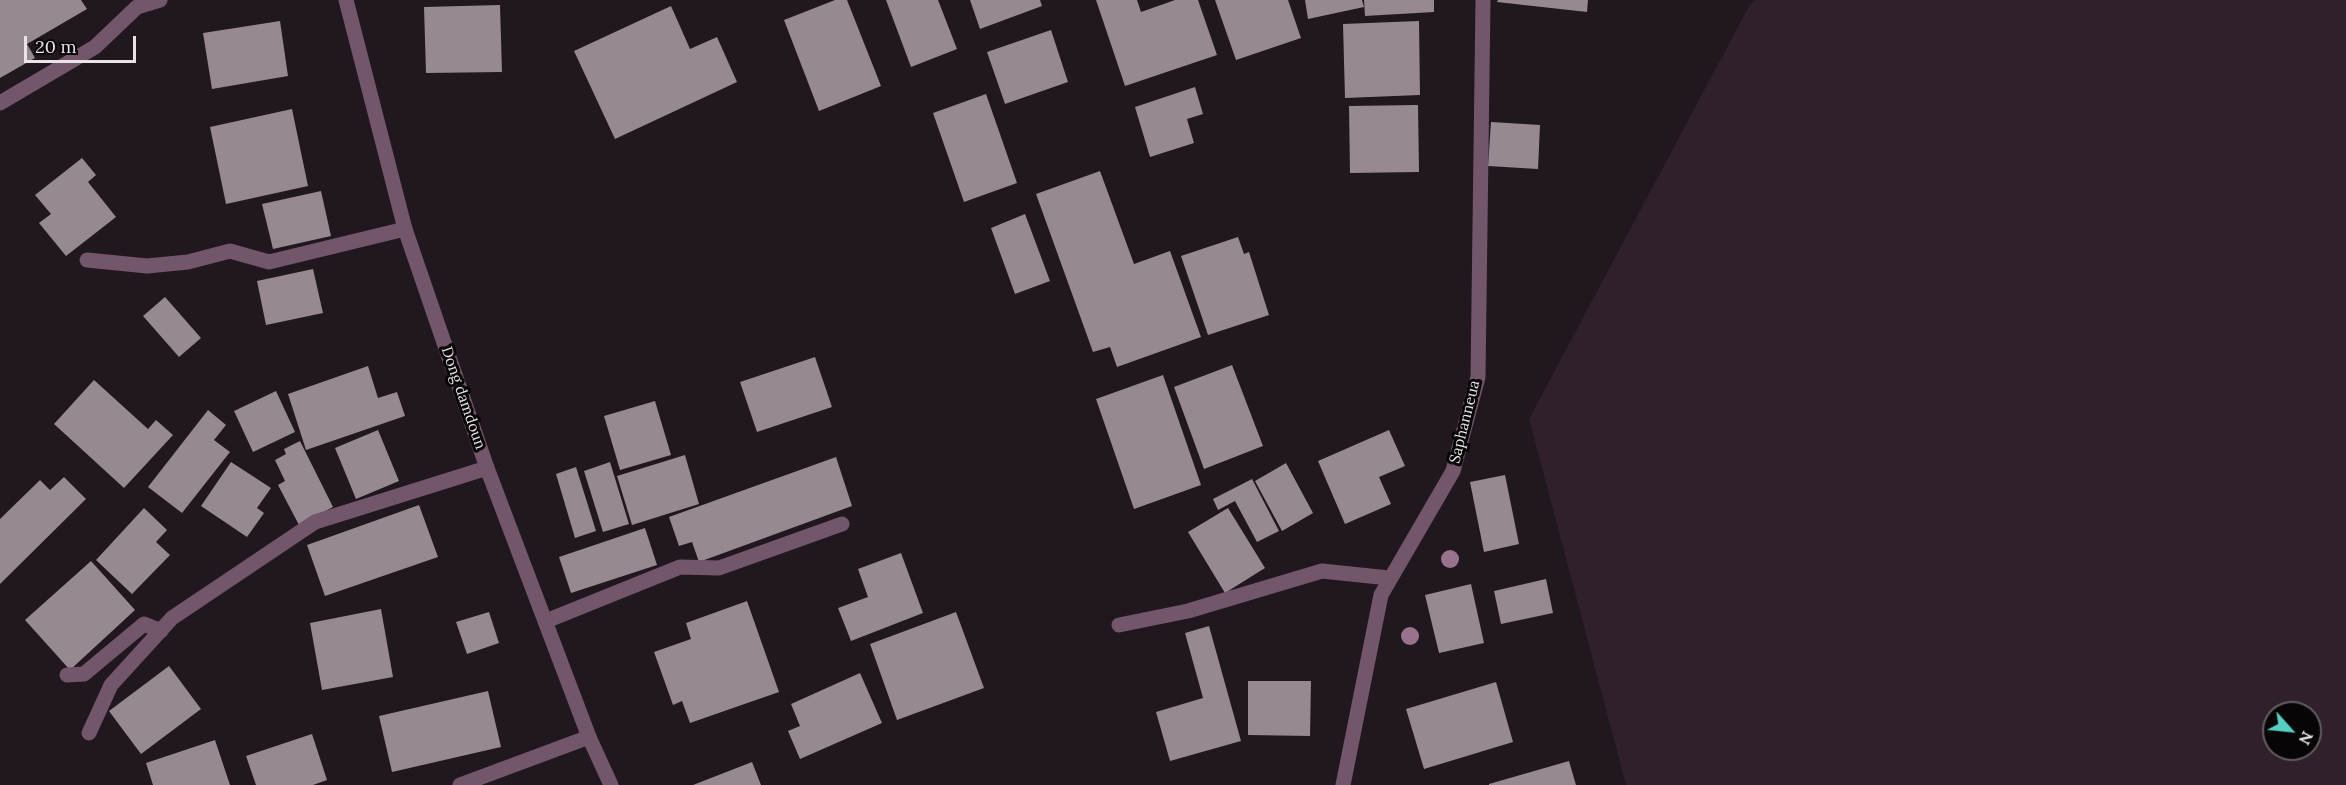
<!DOCTYPE html>
<html>
<head>
<meta charset="utf-8">
<style>
  body { margin:0 }
  #map { position:relative; width:2346px; height:785px; overflow:hidden; background:#21171e; font-family:Lora,serif }
  canvas { display:block }
  .north { position:absolute; left:2262px; top:701px; width:60px; height:60px; box-sizing:border-box; background:#080507; border:2px solid #625d61; border-radius:50%; rotate:117deg; font-size:16px; font-weight:700; line-height:24px; text-align:center; color:#e9e2e7 }
  .north::after { content:''; display:block; margin:auto; width:21px; height:27px; background:#55cec4; clip-path:polygon(50% 0,100% 100%,50% 72%,0 100%) }
  .scale { position:absolute; left:24px; top:36px; width:112px; height:27px; box-sizing:border-box; border:3px solid #e9e2e7; border-top:0; padding-left:8px; font-size:18px; line-height:21px; white-space:nowrap; color:#e9e2e7; -webkit-text-stroke:4px #080507; paint-order:stroke }
</style>
</head>
<body>
<div id="map">
<canvas width="2346" height="785"></canvas>
<div class="north">N</div>
<div class="scale">20 m</div>
</div>
<script>
const c = document.querySelector('canvas').getContext('2d');
c.lineJoin = 'round';
function fillPath(path, color) {
  c.fillStyle = color;
  c.fill(path, 'evenodd');
}
function strokePath(path, color, width, dash) {
  c.strokeStyle = color;
  c.lineWidth = width;
  c.lineCap = dash ? 'butt' : 'round';
  c.setLineDash(dash || []);
  c.stroke(path);
}
function write(font, color, halo, rows, align = 'center') {
  c.font = font + ' Lora,serif';
  c.lineWidth = 6;
  c.setLineDash([]);
  c.textBaseline = 'middle';
  c.strokeStyle = halo;
  c.fillStyle = color;
  for (const [text, x, y, turn = 0] of rows) {
    c.save();
    c.translate(x, y);
    c.rotate((+turn || 0) * Math.PI / 180);
    c.textAlign = isNaN(turn) ? turn : align;
    if (halo) c.strokeText(text, 0, 0);
    c.fillText(text, 0, 0);
    c.restore();
  }
}
const built = new Path2D(`
  M1755,0h591v785h-720l-97,-366 220,-413zM2274,713h36v36h-36z`);
const building = new Path2D(`
  M0,0h81l6,9 -60,35 8,14 -35,20z
  M835,0h12l34,86 -62,25 -35,-91z
  M886,0h52l19,49 -46,18z
  M970,0h70l2,6 -62,23z
  M1096,0h41l4,12 34,-12h23l19,55 -92,31z
  M1215,0h73l13,38 -65,22z
  M1305,0h57l2,7 -56,12z
  M1364,0h70v12l-69,4z
  M1498,0h90l-1,12 -90,-10z
  M500,5l2,67 -76,1 -2,-66z
  M671,6l19,43 27,-12 20,45 -122,57 -41,-88z
  M280,21l8,55 -76,13 -9,-56z
  M1419,21l1,74 -75,3 -2,-74z
  M1051,30l17,52 -63,22 -18,-52z
  M1195,87l8,27 -16,5 7,24 -44,14 -15,-50z
  M986,94l31,89 -53,19 -31,-89z
  M1418,105l1,67 -69,1 -1,-67z
  M292,109l16,77 -82,18 -16,-77z
  M1491,122l49,3 -2,44 -50,-3z
  M82,158l14,17 -8,7 28,35 -50,39 -27,-33 12,-9 -16,-19z
  M1100,171l34,93 36,-13 31,86 -84,30 -7,-20 -17,5 -57,-158z
  M321,191l10,45 -58,13 -11,-45z
  M1025,214l25,67 -35,13 -24,-66z
  M1238,237l6,17 5,-2 20,63 -61,20 -27,-79z
  M313,269l10,44 -57,12 -9,-44z
  M165,297l36,41 -22,19 -36,-41z
  M815,357l17,50 -75,25 -17,-50z
  M1232,365l31,81 -59,23 -30,-82z
  M368,366l10,32 19,-6 8,24 -99,34 -18,-56z
  M1163,375l38,110 -67,24 -38,-110z
  M94,380l54,49 8,-9 17,15 -49,53 -70,-64z
  M276,391l19,41 -42,20 -19,-41z
  M655,401l16,54 -51,15 -16,-54z
  M208,410l18,15 -12,15 16,12 -48,61 -34,-26z
  M378,430l21,51 -43,18 -21,-51z
  M1389,430l16,36 -26,11 12,27 -46,20 -27,-63z
  M300,441l33,66 -34,18 -21,-40 7,-4 -10,-21 11,-6 -2,-5z
  M685,455l14,49 -67,21 -15,-49z
  M836,457l16,49 -153,56 -7,-20 -13,4 -10,-29z
  M231,462l40,26 -14,20 7,5 -17,24 -46,-31z
  M610,462l19,62 -26,8 -19,-61z
  M1286,463l27,50 -31,18 -27,-50z
  M576,467l20,64 -21,7 -19,-64z
  M1505,475l14,69 -35,8 -14,-70z
  M64,477l22,22 -86,85v-65l40,-39 10,10z
  M1252,479l27,52 -22,11 -22,-41 -17,9 -5,-11z
  M419,505l19,52 -113,39 -18,-51z
  M144,508l23,22 -11,12 14,13 -38,39 -36,-34z
  M1228,508l37,60 -40,25 -37,-61z
  M645,528l12,37 -86,28 -12,-36z
  M901,553l22,60 -72,28 -13,-33 30,-11 -10,-28z
  M91,561l44,49 -65,60 -45,-50z
  M1546,579l7,34 -52,11 -7,-33z
  M1471,584l13,59 -45,10 -14,-58z
  M747,601l32,91 -89,31 -8,-22 -9,4 -19,-53 37,-13 -5,-16z
  M381,609l12,68 -71,13 -12,-67z
  M489,612l10,31 -32,11 -11,-32z
  M956,612l28,76 -87,32 -27,-76z
  M1209,626l32,115 -71,20 -14,-49 47,-14 -18,-65z
  M169,666l32,43 -60,45 -32,-43z
  M860,673l22,50 -82,36 -12,-28 12,-5 -9,-22z
  M1248,681h63l-1,55 -62,-1z
  M1496,682l17,60 -89,27 -18,-60z
  M488,691l13,56 -109,25 -13,-56z
  M312,734l15,46 -14,5h-57l-10,-29z
  M215,740l15,45h-77l-7,-22z
  M1569,761l7,24h-87v-1z
  M752,762l9,23h-68z`);
const lane = new Path2D(`
  M87,260l60,6 41,-4 42,-11 39,11 136,-33
  M546,621l134,-54 39,1 123,-44
  M1119,625l69,-14 134,-40 67,7
  M67,675l17,-1 60,-50 17,7
  M89,733l22,-48 61,-67 143,-96 172,-54
  M460,785l129,-48`);
const street = new Path2D(`
  M346,0l59,229 82,239 102,269 22,48
  M0,103l95,-56 42,-40 23,-7
  M1343,785l38,-190 72,-124 25,-94 5,-377`);
const trees = [
  [1450,559],
  [1410,636]
];
const streetNames = [
  ["Dong damdoun",463,398,71],
  ["Saphanneua",1465,422,-76]
];
fillPath(built, '#2f202b');
fillPath(building, '#978992');
strokePath(lane, '#74566b', 15);
strokePath(street, '#74566b', 15);
c.fillStyle = '#98738d';
for (const [x, y] of trees) {
  c.beginPath();
  c.arc(x, y, 9, 0, 2 * Math.PI);
  c.fill();
}
write('15px', '#e9e2e7', '#080507', streetNames);
</script>
</body>
</html>
